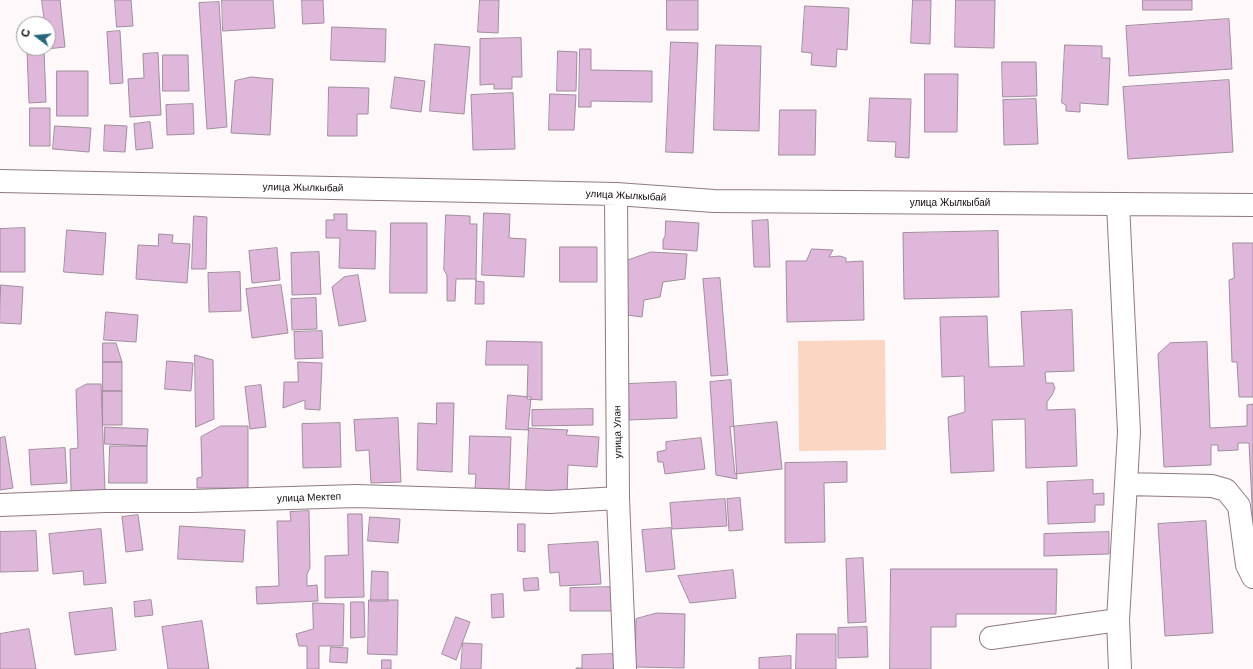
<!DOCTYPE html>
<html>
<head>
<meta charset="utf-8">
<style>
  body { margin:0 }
  #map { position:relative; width:1253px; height:669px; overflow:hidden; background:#fef8fa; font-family:Arial,sans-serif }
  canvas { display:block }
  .north { position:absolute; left:16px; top:16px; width:40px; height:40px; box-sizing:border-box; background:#fff; border:1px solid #a09d9e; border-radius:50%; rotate:286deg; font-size:11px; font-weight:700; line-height:16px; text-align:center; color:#11090c }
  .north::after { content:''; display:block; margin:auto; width:14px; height:18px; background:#27667b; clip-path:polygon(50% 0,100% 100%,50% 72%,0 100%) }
</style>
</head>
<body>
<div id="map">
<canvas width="1253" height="669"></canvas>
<div class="north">С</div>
</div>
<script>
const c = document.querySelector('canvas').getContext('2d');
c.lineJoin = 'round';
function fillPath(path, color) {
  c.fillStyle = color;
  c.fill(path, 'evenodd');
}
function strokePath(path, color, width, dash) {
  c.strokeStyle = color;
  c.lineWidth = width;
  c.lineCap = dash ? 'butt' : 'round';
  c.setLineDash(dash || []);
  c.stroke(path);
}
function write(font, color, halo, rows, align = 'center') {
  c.font = font + ' Arial,sans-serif';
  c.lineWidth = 3;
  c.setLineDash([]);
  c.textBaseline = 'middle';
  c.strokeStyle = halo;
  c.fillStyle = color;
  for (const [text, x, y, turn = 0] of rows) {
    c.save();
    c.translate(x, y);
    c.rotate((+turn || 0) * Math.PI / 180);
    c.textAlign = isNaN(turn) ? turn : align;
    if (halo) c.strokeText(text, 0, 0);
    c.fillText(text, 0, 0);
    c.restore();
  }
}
const green = new Path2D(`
  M885,340l1,110 -87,1 -1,-110z`);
const building = new Path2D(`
  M42,0h18l5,47 -18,2 1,-25h-3z
  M115,0h16l2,26 -16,1z
  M222,0h51l2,28 -52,3z
  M302,0h21l1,23 -21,1z
  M480,0h19l-1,33 -20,-1z
  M667,0h31v30h-31z
  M913,0h18l-1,44 -19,-1z
  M956,0h39l-1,48 -39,-1z
  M1143,0h49v10h-49z
  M219,2l8,125 -20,2 -8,-126z
  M805,6l44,2 -2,42 -10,-1 -1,18 -25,-2 1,-12 -10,-1z
  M1229,19l3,50 -103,7 -3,-50z
  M332,27l54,2 -1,33 -54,-2z
  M120,31l3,52 -13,1 -3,-52z
  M521,38l1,39h-10v12h-18v-5l-14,1v-46z
  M671,42l27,1 -5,110 -27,-1z
  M435,44l35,3 -6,67 -34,-3z
  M716,45l45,1 -2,85 -45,-1z
  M1065,45l37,1v12h8l-2,47 -28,-2v9l-14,-1v-6l-4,-2z
  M44,49l2,53 -17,1 -2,-53z
  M580,49h11v21l61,1v31l-61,-1v6h-12z
  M558,51l19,1 -1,39h-19z
  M158,53l3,62 -31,2 -2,-38 16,-1 -1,-24z
  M163,55h25l1,36h-26z
  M1002,62h34l1,34 -34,1z
  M57,71h31v45h-31z
  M925,74h33l-1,58h-32z
  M251,77l22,2 -3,56 -39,-2 4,-52z
  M395,77l30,4 -4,31 -30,-4z
  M1229,80l4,72 -105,7 -5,-72z
  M329,87l40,1 -1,26h-11v22h-29z
  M513,93l2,56 -42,1 -2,-55z
  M550,94l26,1 -2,35h-25z
  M870,98l41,1 -2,59 -14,-1 1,-15 -28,-1z
  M1036,99l2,45 -34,1 -1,-45z
  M193,104l1,30 -27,1 -1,-30z
  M30,108h20v38h-20z
  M780,110h36l-1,45h-36z
  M150,122l3,26 -17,2 -2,-26z
  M105,125l22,1 -2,26 -21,-1z
  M55,126l36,2 -2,24 -36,-3z
  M484,213l26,1 -1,24 17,1 -2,38 -42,-2z
  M334,214h13v16l29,1 -1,38 -36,-1 1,-30h-14v-18h8z
  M446,215l24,1v8h7l-1,57 8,1v22h-9l1,-25h-20l-1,22h-8v-26l-3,-5z
  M194,216l13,1 -1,52h-14z
  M768,220l2,47h-16l-2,-46z
  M666,221l33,2 -2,28 -34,-2v-9l2,-4z
  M391,223h36v70h-37z
  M25,228v44h-25v-43z
  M67,230l39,3 -3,42 -39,-3z
  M998,231l1,66 -95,2 -1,-66z
  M159,234l14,1 -1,8 18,1 -3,39 -51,-4 2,-34 20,1z
  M1233,243h20v154h-14l-2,-35h-5l-3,-82 5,-2z
  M560,247h37v35h-37z
  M277,248l3,32 -28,3 -3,-32z
  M812,249l21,1 -4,7 11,-1 6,2v4l17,-1 1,59 -77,2 -1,-61h20z
  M319,252l2,42 -29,1 -1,-42z
  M651,252l36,2 -2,25 -22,3 -3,15 -16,3 -2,17 -23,-3 7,-53z
  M240,272l1,39 -32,1 -1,-39z
  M358,275l8,46 -27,5 -7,-39 12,-10z
  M720,278l8,97 -17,1 -8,-97z
  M1,285l22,2 -2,37 -21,-1z
  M281,285l7,48 -36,5 -6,-49z
  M316,298l1,31 -25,1 -1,-31z
  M1072,310l2,61 -29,1 1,11h7l2,5 -3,7 -5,7v8l28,-1 2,57 -51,2 -1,-49 -33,1 2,51 -43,2 -3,-56 17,-5 -1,-36 -22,1 -2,-60 47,-1 2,51 35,-1 -3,-54z
  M106,312l32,3 -2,27 -32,-2z
  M322,331l1,27 -28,1 -1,-27z
  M487,341l55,1v58l-15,-1 1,-34h-42z
  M1207,342l3,86 37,-2v-21l6,-1v120l-4,-81h-11v7l-20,1v-6h-7v20l-47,2 -6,-113 12,-11z
  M103,343h13l6,19h-19z
  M195,355l18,5 1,59 -18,8z
  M167,361l26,2 -2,28 -26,-2z
  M103,362h19v29h-19z
  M298,362l24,1 -2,47 -15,-1v-9l-22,8 1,-26h14z
  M731,380l6,99 -21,-4 -6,-93z
  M676,382l1,36 -48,2 -1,-36z
  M87,384h14l4,106 -34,1 -1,-42 8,-1 -2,-58z
  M261,385l5,42 -16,2 -5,-42z
  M103,391h19v34h-19z
  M508,395l23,2 -3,33 -22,-1z
  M437,403h17l-2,69 -35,-2 1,-47 18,1z
  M593,409v16l-61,1v-16z
  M398,418l3,64 -30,1 -2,-33 -13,1 -2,-31z
  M777,422l5,47 -47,5 -5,-47z
  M340,423l1,44 -38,1 -1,-44z
  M221,426h27v62h-51v-10l5,-1 -1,-40z
  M105,427l43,2 -1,17 -42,-2z
  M529,428l39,2 -2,5 33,2 -2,30 -29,-2 -1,28 -41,-2z
  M470,436l41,1 -2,53 -34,-1 1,-15h-7z
  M5,437l8,51 -13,2v-52z
  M701,438l4,31 -40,5 -2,-12h-5l-1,-10 9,-2v-8z
  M110,446h37v37h-38z
  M65,448l2,35 -36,2 -2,-35z
  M847,462v20l-23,1 1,59 -40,1v-80z
  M1093,480v14l11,-1v12h-9v17l-47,2 -1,-42z
  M740,498l3,32 -14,1 -2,-32z
  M725,499l2,27 -55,3 -2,-26z
  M309,511l1,57 -3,6v12l10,-1 1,16 -61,3 -1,-17 23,-1 -2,-65h14l-1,-9z
  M348,514h14l2,83 -39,1v-42l23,-1z
  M138,515l5,35 -17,2 -4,-35z
  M370,517l30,2 -2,24 -30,-2z
  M1206,521l7,112 -48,3 -7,-112z
  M518,524h7v28l-7,-1z
  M180,526l65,4 -2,32 -65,-3z
  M671,528l4,41 -29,3 -4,-42z
  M101,529l5,54 -22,2 -1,-14 -30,3 -4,-40z
  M36,531l2,40 -38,1v-40z
  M1109,532v22l-65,2v-22z
  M598,542l3,42 -41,2 -1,-14 -9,1 -2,-28z
  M863,558l3,64 -18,1 -2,-64z
  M891,569h166l-1,45h-100v13h-25v42h-41z
  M733,570l3,28 -46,5 -12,-27z
  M372,571l16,1v29h-17z
  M538,578l1,12 -15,1 -1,-12z
  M614,587v24h-44v-23z
  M503,594l1,23 -12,1 -1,-23z
  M151,600l2,15 -18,2 -1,-15z
  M369,600h29l-1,55 -29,-1z
  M351,602h13l1,35 -14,1z
  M313,603l31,1 -1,42h-24v23h-12v-23h-8l-3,-12 17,-5z
  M112,608l4,42 -41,5 -6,-42z
  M657,613l28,1 -1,54 -49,-1 1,-48z
  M456,617l14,5 -14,38 -14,-6z
  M202,621l7,48h-41l-6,-42z
  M867,627l1,30 -30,1v-30z
  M29,629l7,40h-36v-35z
  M797,634h39v35h-40z
  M463,643l19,1 -1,25h-20z
  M331,647l17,1 -1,15 -17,-1z
  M614,654v15h-38v-1h6v-13z
  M791,656v13h-32v-11z
  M382,660h9v9h-9z`);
const minor = new Path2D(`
  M0,181l616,13 98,7 539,4
  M616,194l2,304 7,171
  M1126,484l86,2 14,4 13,16 8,59 6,12
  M0,505l105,-4h87l164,-5 194,6 68,-4
  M1118,620l2,49
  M991,638l127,-18 11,-188 -11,-228`);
const streetNames = [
  ["улица Жылкыбай",303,188,1],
  ["улица Жылкыбай",626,196,3],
  ["улица Жылкыбай",950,203],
  ["улица Улан",618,432,-91],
  ["улица Мектеп",309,498,-2]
];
fillPath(green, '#fad6c3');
fillPath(building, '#dfb7da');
strokePath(building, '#a08d9d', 1);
strokePath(minor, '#917981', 24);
strokePath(minor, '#fff', 22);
write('10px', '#11090c', '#fff', streetNames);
</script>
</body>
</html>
